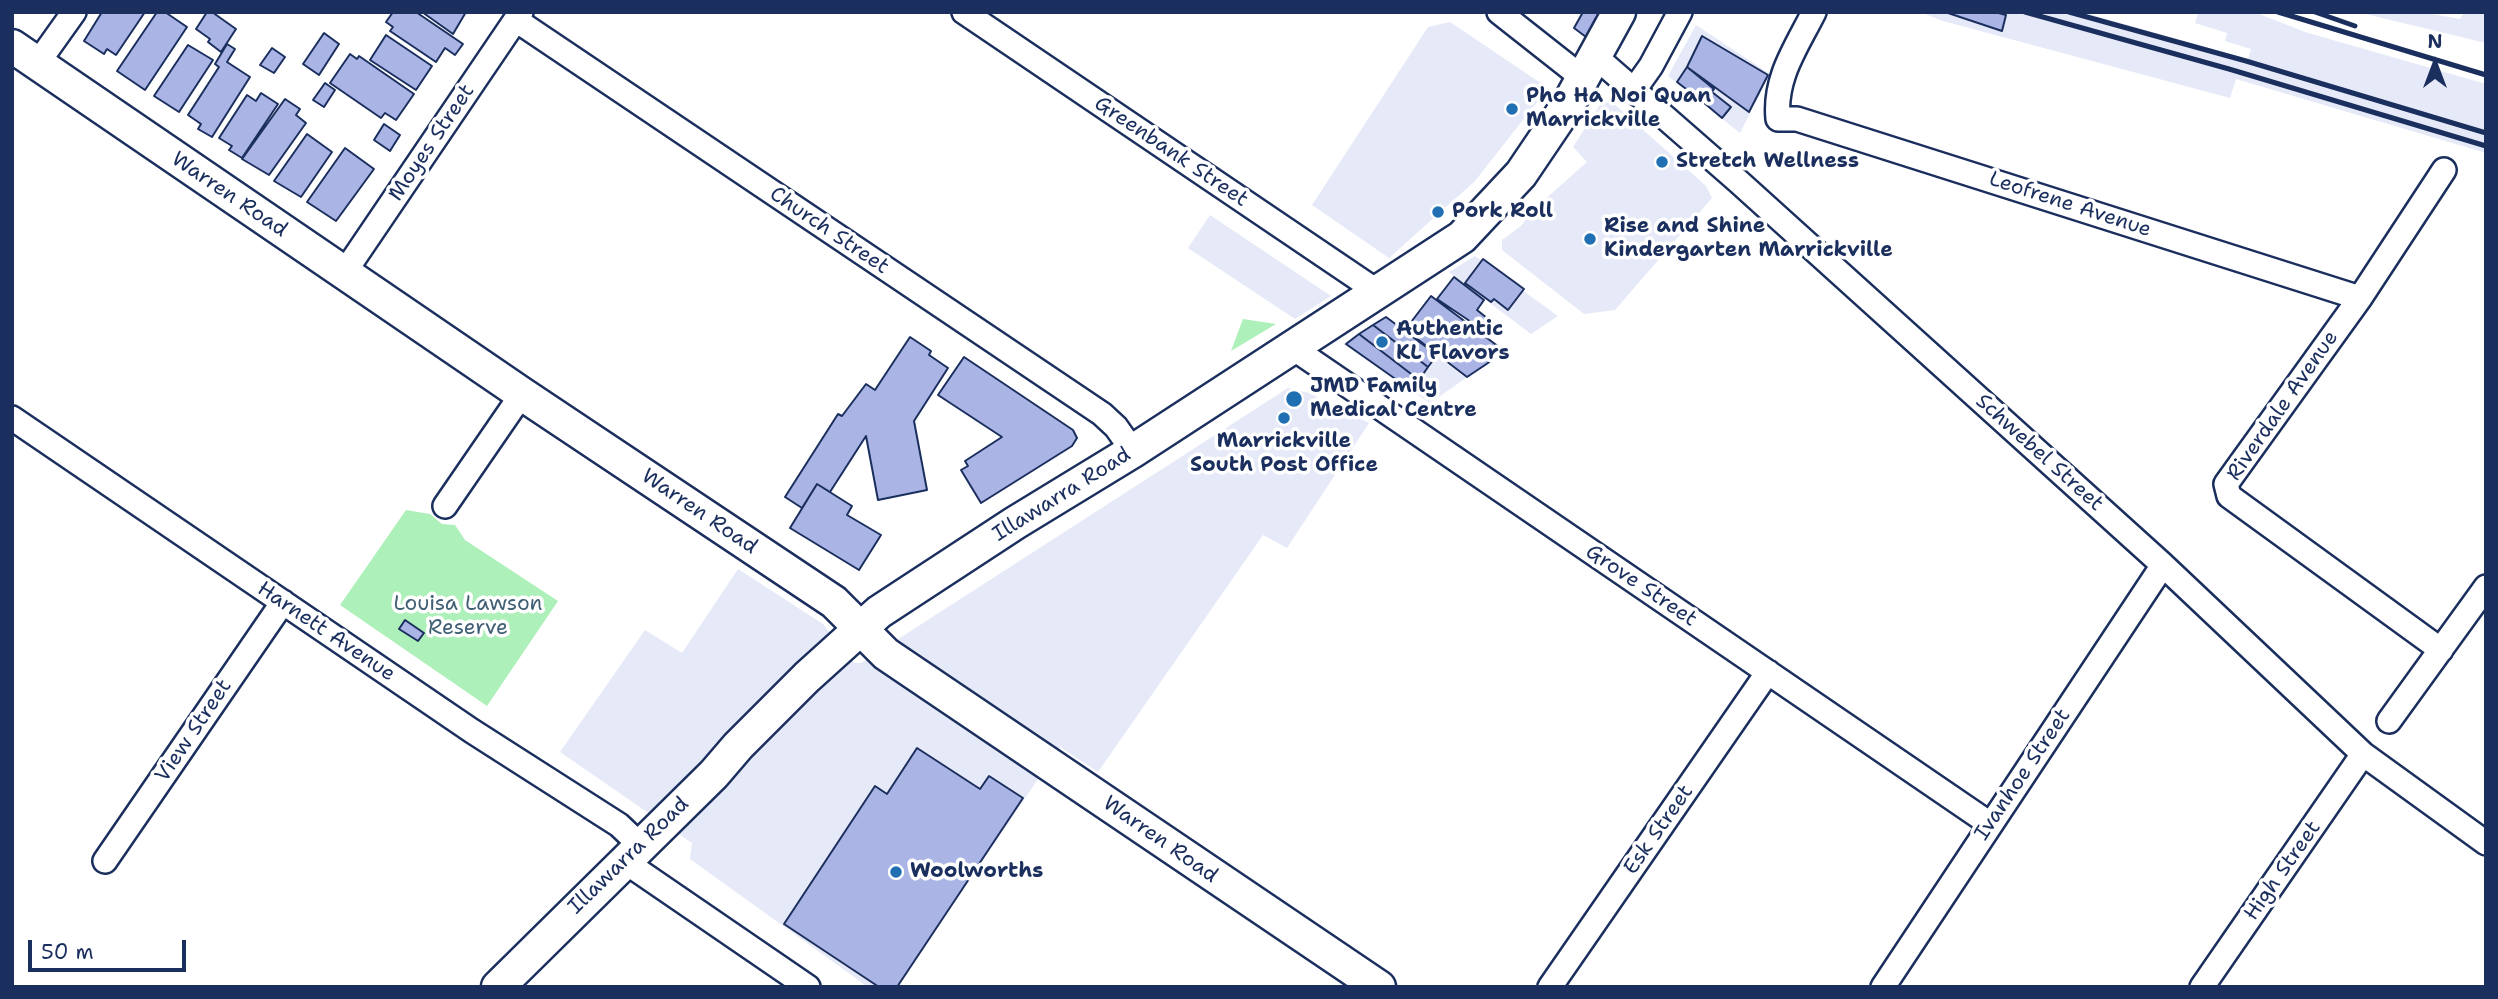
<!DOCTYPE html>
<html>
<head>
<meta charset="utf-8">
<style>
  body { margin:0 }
  #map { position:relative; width:2498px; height:999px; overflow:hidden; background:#fff; font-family:"Shantell Sans",sans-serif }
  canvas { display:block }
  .frame { position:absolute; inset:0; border:14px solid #1b2f5e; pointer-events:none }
  .north { position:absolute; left:2400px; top:28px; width:70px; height:70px; -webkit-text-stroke:5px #fff; paint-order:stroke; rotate:0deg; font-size:19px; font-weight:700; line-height:28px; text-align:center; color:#1b2f5e }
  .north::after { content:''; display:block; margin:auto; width:24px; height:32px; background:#1b2f5e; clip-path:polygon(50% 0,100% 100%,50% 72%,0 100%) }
  .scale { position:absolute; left:28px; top:940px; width:158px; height:32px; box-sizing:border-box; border:4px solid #1b2f5e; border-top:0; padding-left:9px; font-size:21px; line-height:24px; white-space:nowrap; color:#1b2f5e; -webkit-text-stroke:5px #fff; paint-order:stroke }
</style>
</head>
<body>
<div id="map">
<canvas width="2498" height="999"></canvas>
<div class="frame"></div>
<div class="north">N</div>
<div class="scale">50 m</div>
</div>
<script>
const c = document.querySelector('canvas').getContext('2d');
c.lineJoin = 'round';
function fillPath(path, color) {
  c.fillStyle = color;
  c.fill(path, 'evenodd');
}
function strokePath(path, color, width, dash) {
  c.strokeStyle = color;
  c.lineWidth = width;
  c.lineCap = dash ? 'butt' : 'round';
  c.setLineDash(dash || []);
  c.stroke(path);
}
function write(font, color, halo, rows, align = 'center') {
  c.font = font + ' "Shantell Sans",sans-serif';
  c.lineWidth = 7;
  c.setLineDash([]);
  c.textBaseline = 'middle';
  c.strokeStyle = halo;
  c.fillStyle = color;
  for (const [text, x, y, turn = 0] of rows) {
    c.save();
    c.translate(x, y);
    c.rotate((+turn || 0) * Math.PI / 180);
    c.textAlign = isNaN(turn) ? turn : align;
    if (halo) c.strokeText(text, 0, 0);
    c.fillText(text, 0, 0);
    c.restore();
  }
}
const built = new Path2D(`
  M1920,12h162l166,47 3,-10 -26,-8 2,-8 -32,-10 4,-11h55l51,20 181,52v69l-250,-74 -6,19 -287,-77z
  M2357,12h64l39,7 4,-7h22v31z
  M1450,22l98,66 -73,93 -86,77 -77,-53 116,-178z
  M1696,25l74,49 -30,59 -72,-57z
  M1612,102l94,84 6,12 -97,112 -31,4 -82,-64v-10l19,-14 12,-16 54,-48 -14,-15 28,-44z
  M1210,215l121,81 -36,23 -107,-71z
  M1475,256l83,60 -27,18 -82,-62z
  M1384,316l82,62 -36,25 -87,-59z
  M1288,388l21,5 60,30 -82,125 -24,-13 -165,237 -38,-25 -164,240h-28l-178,-128 2,-16 -132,-91 85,-122 37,23 56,-84 85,55 31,39h7z`);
const green = new Path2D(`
  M1243,319l33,5 -45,27z
  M406,510l24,4 12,10 13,1 10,15 93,61 -71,105 -147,-101z`);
const building = new Path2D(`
  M102,12h43l-29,43 -9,-6 -3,5 -20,-13z
  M157,12h8l22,15 -42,63 -28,-19z
  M207,12h5l24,17 -15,23 -13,-10 2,-3 -14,-10z
  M393,12h23l47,32 -8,11 -10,-7 -9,14 -46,-31 3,-4 -7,-5z
  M422,12h44l-13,22z
  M1583,12h17l-14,25 -12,-9z
  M1945,12h50l11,3 -4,16z
  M324,33l15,11 -20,31 -16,-11z
  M386,35l46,31 -16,24 -46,-30z
  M1702,36l66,39 -19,37 -62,-45z
  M227,44l8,5 -8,13 23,15 -38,60 -14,-8 3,-5 -13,-9 31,-48 -4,-3z
  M188,45l25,15 -34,52 -25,-16z
  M272,48l13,9 -11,16 -14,-8z
  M350,54l7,5 2,-3 55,38 -18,26 -11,-7 -4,5 -51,-35z
  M1687,67l27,22 -11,13 -26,-20z
  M325,83l10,7 -11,17 -11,-7z
  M1712,92l19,15 -9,11 -19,-16z
  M261,93l17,11 -36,54 -13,-8 3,-4 -13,-8 28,-43 9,6z
  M285,99l15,10 -4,6 10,8 -37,52 -27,-16z
  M384,124l16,11 -10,16 -16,-11z
  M307,134l25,18 -31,45 -27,-16z
  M345,148l29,21 -38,52 -29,-19z
  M1483,259l41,30 -16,21 -14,-11 -3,3 -26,-19z
  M1454,277l30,23 -7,10 15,12 -3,4 4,3 -4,5 -52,-35z
  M1431,296l72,54 -6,7 -30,20 -51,-39 3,-4 -11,-8z
  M1386,317l51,38 -9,12 -55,-42z
  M1373,325l55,42 -9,13 -60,-46z
  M1359,334l60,46 -8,10 -65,-46z
  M910,337l21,14 -2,4 19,13 -34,53 13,69 -49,10 -12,-64 -36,56 -13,-8 -15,24 -17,-11 53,-83 4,2 24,-32 9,6z
  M964,357l109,73 4,8 -5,8 -91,57 -20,-33 7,-4 -3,-5 37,-24 -64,-42z
  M817,484l35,22 -5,9 34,20 -22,35 -69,-42z
  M405,620l19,13 -6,8 -19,-12z
  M917,748l63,41 9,-13 34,22 -126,189h-18l-95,-63 91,-138 12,8z`);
const street = new Path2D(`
  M964,12l414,280
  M1499,12l85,67
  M1814,12c-18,36 -40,66 -36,107h19l563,179
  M516,20l586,394 14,13 17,24
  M1596,57l143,125 424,383 200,189 123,89
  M37,64l37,-52
  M1634,90l17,-24 29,-54
  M344,273l177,-261
  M1293,348l697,476
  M12,418l460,313 147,94 21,20
  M445,506l77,-112
  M2441,650l-212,-154 -3,-12 134,-186 84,-128
  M2389,721l97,-134
  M105,861l178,-259
  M624,861l184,126
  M1550,987l218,-315
  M1883,987l280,-422
  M2202,987l161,-233`);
const secondary = new Path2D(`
  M12,46l510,348 312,208 52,52 493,333
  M498,987l216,-213 24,-28 69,-69 72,-65 136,-89 118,-72 329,-214 59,-63 48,-71 50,-91`);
const rail = new Path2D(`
  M2025,12l204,57 257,77
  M2069,12l177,49 240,72
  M2278,12l208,63
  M2315,12l40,14`);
const markers = [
  [1512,109,7,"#1f6fb2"],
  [1662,162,7,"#1f6fb2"],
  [1438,212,7,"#1f6fb2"],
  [1590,239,7,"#1f6fb2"],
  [1382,342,7,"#1f6fb2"],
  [1294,399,9,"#1f6fb2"],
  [1284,418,7,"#1f6fb2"],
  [896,872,7,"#1f6fb2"]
];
const poiNames = [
  ["Pho Ha Noi Quan",1526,97],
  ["Marrickville",1526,121],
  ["Stretch Wellness",1676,162],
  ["Pork Roll",1452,212],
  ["Rise and Shine",1604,227],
  ["Kindergarten Marrickville",1604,251],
  ["Authentic",1396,330],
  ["KL Flavors",1396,354],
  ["JMD Family",1310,387],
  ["Medical Centre",1310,411],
  ["Marrickville",1284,442,"center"],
  ["South Post Office",1284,466,"center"],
  ["Woolworths",910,872]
];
const streetNames = [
  ["Moyes Street",432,143,-56],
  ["Greenbank Street",1171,152,34],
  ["Warren Road",229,195,34],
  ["Leofrene Avenue",2070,205,18],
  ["Church Street",829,231,34],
  ["Riverdale Avenue",2283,406,-55],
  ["Schwebel Street",2039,453,42],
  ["Illawarra Road",1062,495,-32],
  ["Warren Road",699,512,34],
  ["Grove Street",1641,586,34],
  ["Harnett Avenue",326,632,34],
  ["View Street",194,731,-56],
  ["Ivanhoe Street",2023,775,-56],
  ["Esk Street",1659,830,-55],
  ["Warren Road",1160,840,35],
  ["Illawarra Road",629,856,-44],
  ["High Street",2283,871,-55]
];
const parkNames = [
  ["Louisa Lawson",468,605],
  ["Reserve",468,629]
];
fillPath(built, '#e6e9f7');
fillPath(green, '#aef0b9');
fillPath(building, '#aab5e5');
strokePath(building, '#1b2f5e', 2);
strokePath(street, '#1b2f5e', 28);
strokePath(secondary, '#1b2f5e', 37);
strokePath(street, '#fff', 23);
strokePath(secondary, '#fff', 32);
strokePath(rail, '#1b2f5e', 5);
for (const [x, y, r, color] of markers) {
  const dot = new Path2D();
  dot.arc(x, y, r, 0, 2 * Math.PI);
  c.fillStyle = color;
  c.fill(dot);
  strokePath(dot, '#fff', 2.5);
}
write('bold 21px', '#1b2f5e', '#fff', poiNames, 'left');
write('21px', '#1b2f5e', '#fff', streetNames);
write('21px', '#405f75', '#fff', parkNames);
</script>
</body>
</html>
